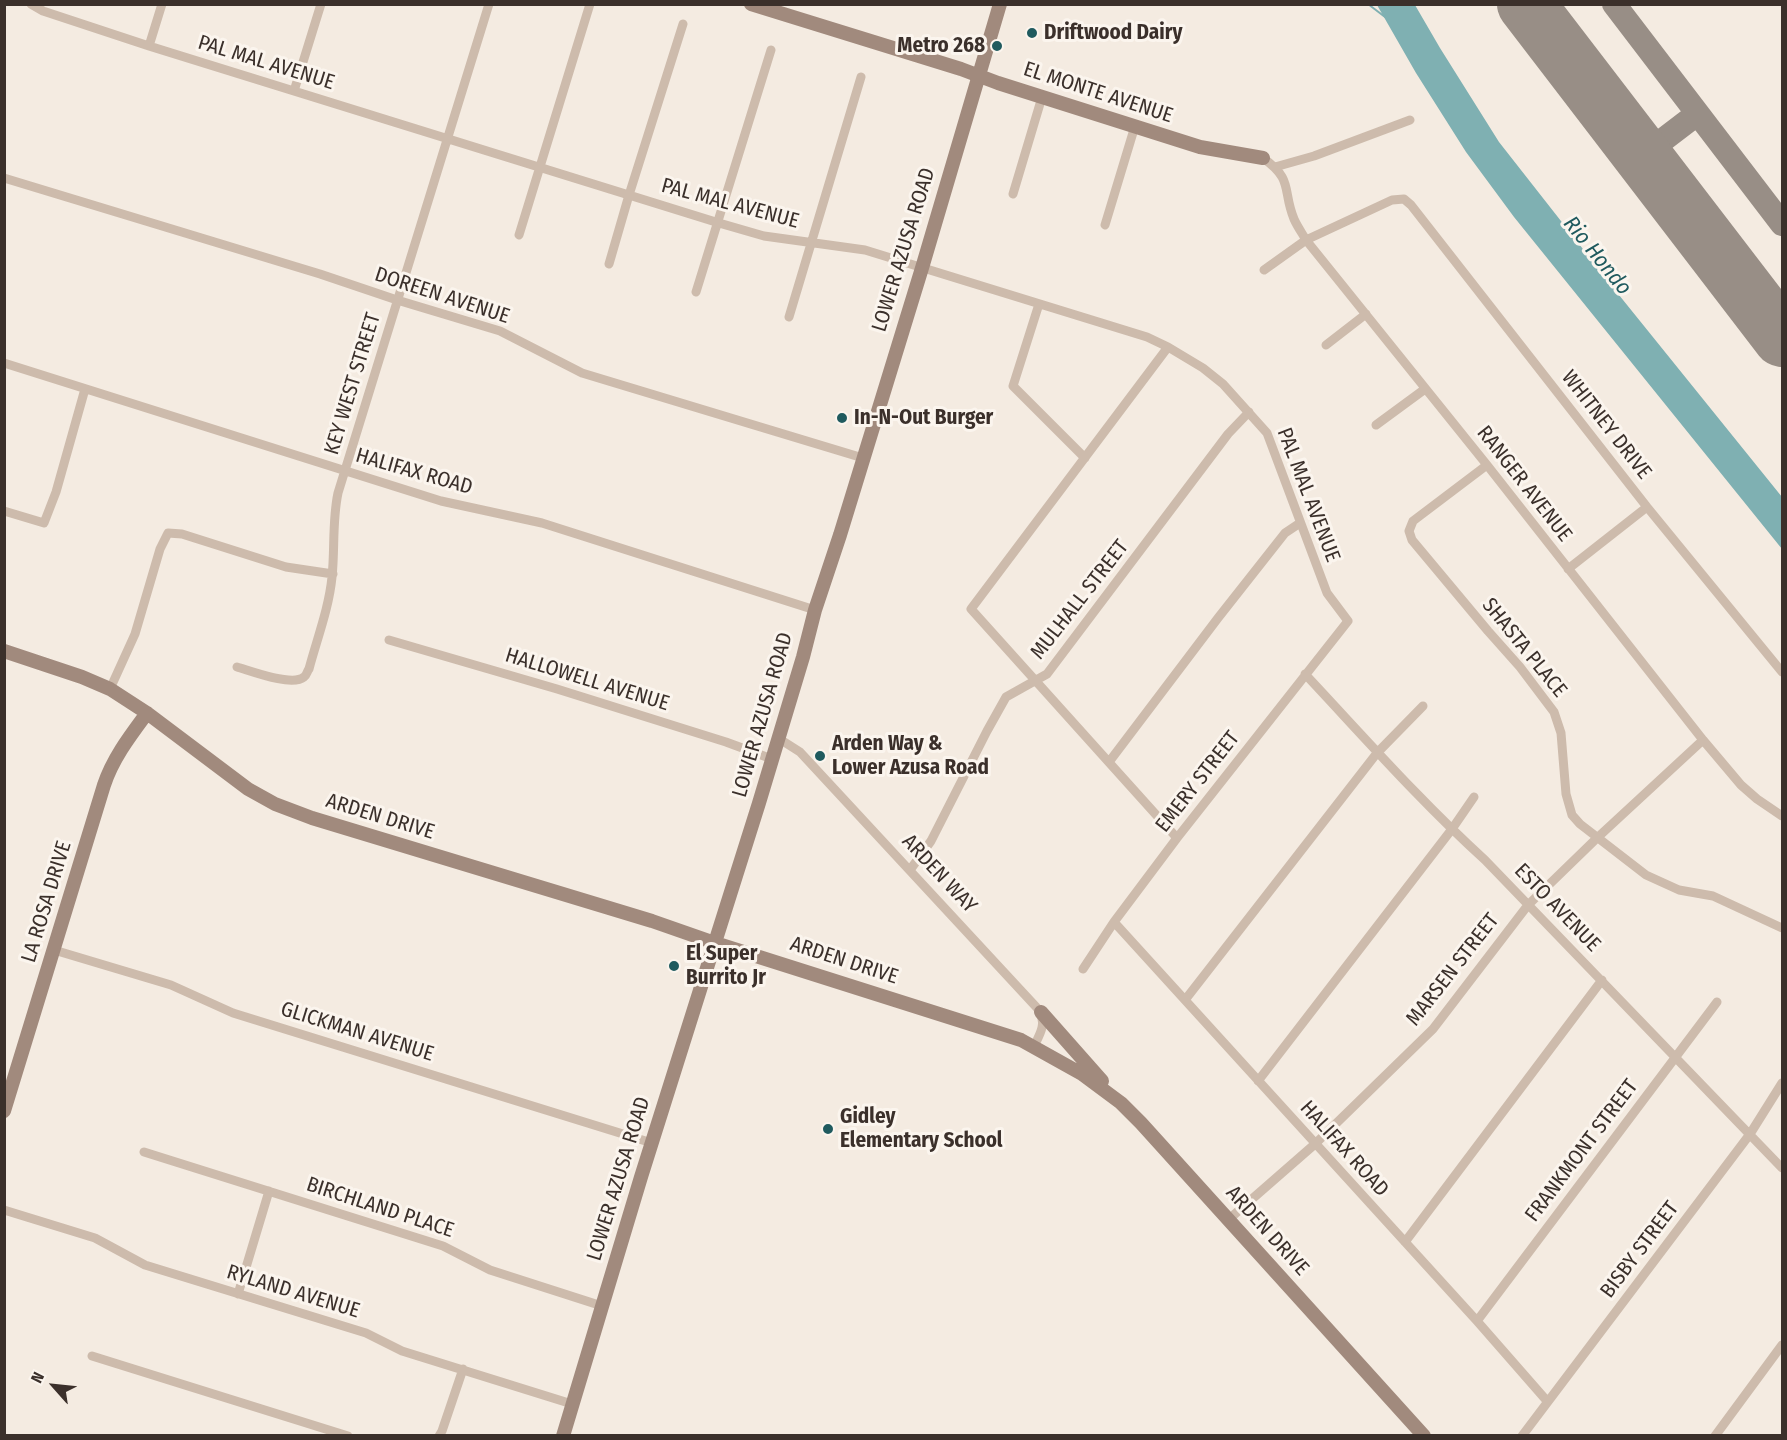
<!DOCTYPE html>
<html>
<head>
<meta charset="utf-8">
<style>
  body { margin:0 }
  #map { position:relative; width:1787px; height:1440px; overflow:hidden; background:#f4ebe1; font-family:"Fira Sans Condensed",sans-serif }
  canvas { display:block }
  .frame { position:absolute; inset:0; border:6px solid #3b302b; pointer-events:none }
  .north { position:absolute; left:24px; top:1356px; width:60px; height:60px; -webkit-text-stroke:4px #fbf5ee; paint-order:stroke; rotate:297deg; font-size:16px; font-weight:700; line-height:24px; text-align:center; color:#3b302b }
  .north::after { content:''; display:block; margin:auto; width:21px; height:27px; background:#3b302b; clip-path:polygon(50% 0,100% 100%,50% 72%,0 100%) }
</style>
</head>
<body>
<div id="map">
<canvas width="1787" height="1440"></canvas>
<div class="frame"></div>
<div class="north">N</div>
</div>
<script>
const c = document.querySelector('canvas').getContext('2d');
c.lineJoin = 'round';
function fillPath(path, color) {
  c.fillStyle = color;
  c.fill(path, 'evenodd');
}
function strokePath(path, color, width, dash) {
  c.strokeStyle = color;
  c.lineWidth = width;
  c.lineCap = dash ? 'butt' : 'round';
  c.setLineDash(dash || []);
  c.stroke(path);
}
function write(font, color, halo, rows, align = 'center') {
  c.font = font + ' "Fira Sans Condensed",sans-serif';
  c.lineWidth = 6;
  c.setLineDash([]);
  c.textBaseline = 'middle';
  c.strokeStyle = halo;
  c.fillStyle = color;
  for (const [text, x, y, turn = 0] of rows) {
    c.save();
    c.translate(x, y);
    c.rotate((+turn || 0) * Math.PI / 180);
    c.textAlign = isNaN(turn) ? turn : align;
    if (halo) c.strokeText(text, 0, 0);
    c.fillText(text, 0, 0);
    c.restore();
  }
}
const water = new Path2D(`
  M1377,5h38l25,43 59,94 120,153 163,202v52l-268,-332 -48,-65 -50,-79z`);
const stream = new Path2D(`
  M1368,4l17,13`);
const taxiway = new Path2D(`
  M1614,4l168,220
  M1642,156l55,-42`);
const runway = new Path2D(`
  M1526,4l256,334`);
const street = new Path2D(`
  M31,4l12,7 106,35 570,177 45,13 101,14 282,87 21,10 35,21 20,16 44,49 60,160 21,28 -171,217 -63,84 -31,47
  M149,46l13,-42
  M294,91l27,-87
  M1263,158c31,22 19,32 31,61 3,7 8,14 12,21l181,225 216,275 38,45 16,14 25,17
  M1275,167l39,-11 96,-36
  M4,178l316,96 77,26 103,31 82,42 281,85
  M1013,194l29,-97
  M1105,225l30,-99
  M519,235l71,-231
  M609,264l20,-69 54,-171
  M1264,270l42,-30 86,-40 12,-1 7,6 236,302 135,165
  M696,292l75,-242
  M1039,304l-26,82 72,72
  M789,317l72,-240
  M1326,345l40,-31
  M1168,347l-197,262 206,229
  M4,363l437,138 101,22 273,87
  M1376,425l49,-36
  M1487,465l-74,56 -4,10 3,9 76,91 32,36 34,45 7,21 5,61 6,21 8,9 66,51 33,15 34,6 69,32
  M4,511l40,12 12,-31 29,-103
  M1568,569l79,-62
  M389,640l168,49 169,53 46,17
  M237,667c14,4 55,20 67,10 3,-2 3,-6 5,-8 8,-30 20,-61 23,-92 3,-28 0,-56 6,-84l151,-489
  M1305,674c59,63 116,128 180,186l297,308
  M110,689l25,-55 25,-85 8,-16 14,1 104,33 47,7
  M778,738l22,14 239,258c8,14 1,24 -6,38
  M1109,762l109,-144 67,-85 15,-10
  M910,870l21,-29 56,-110 19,-34 41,-23 181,-240 21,-22
  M1114,922l363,399 70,80
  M54,950l117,35 62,28 419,130
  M1185,1000l192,-247 46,-47
  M1258,1081l194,-252 22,-32
  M144,1152l299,94 47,24 112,36
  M4,1210l91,28 50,27 221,68 36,18 170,53
  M1228,1220l87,-76 118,-115 95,-124 69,-67 106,-98
  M1405,1242l197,-262
  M238,1294l31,-103
  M1477,1321l240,-319
  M92,1356l256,80
  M439,1436l3,-5 21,-62
  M1522,1436l228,-302 32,-51
  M1715,1436l67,-91`);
const secondary = new Path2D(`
  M751,4l210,65 37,14 202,64 63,11
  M4,651l78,26 28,12 37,24 101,76 27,15 37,14 340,103 63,22 306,97 61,34 39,29 20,20 283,313
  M1041,1012l61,69
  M4,1111l100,-326c9,-27 26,-49 43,-72
  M563,1436l78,-259 118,-374 44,-146 12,-47 25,-75 82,-267 78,-264`);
const markers = [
  [1032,33,6,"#1f5a5e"],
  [997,46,6,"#1f5a5e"],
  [842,418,6,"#1f5a5e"],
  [820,756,6,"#1f5a5e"],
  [674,966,6,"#1f5a5e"],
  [828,1129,6,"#1f5a5e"]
];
const poiNames = [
  ["Driftwood Dairy",1044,33],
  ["Metro 268",985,46,"right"],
  ["In-N-Out Burger",854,418],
  ["Arden Way &",832,744],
  ["Lower Azusa Road",832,768],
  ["El Super",686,954],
  ["Burrito Jr",686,978],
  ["Gidley",840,1117],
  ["Elementary School",840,1141]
];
const streetNames = [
  ["PAL MAL AVENUE",266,63,17],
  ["EL MONTE AVENUE",1098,93,18],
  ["PAL MAL AVENUE",730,204,15],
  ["LOWER AZUSA ROAD",904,250,-73],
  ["DOREEN AVENUE",442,296,18],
  ["KEY WEST STREET",353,384,-73],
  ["WHITNEY DRIVE",1606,425,52],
  ["HALIFAX ROAD",414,472,16],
  ["RANGER AVENUE",1524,484,52],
  ["PAL MAL AVENUE",1308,495,69],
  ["MULHALL STREET",1080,600,-52],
  ["SHASTA PLACE",1524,648,51],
  ["HALLOWELL AVENUE",587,680,17],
  ["LOWER AZUSA ROAD",763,715,-74],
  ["EMERY STREET",1198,782,-52],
  ["ARDEN DRIVE",380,817,17],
  ["ARDEN WAY",939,874,47],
  ["LA ROSA DRIVE",47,902,-73],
  ["ESTO AVENUE",1557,908,46],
  ["ARDEN DRIVE",844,961,18],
  ["MARSEN STREET",1453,970,-52],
  ["GLICKMAN AVENUE",357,1032,17],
  ["HALIFAX ROAD",1344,1149,48],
  ["FRANKMONT STREET",1582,1151,-53],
  ["LOWER AZUSA ROAD",619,1179,-73],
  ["BIRCHLAND PLACE",380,1208,18],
  ["ARDEN DRIVE",1267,1231,48],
  ["BISBY STREET",1640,1250,-53],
  ["RYLAND AVENUE",293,1292,17]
];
const waterNames = [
  ["Rio Hondo",1597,256,51]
];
fillPath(water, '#7fb0b2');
strokePath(stream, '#7fb0b2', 2);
strokePath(taxiway, '#988e86', 24);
strokePath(runway, '#988e86', 58);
strokePath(street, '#cdbbac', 9);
strokePath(secondary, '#a18a7d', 14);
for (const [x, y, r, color] of markers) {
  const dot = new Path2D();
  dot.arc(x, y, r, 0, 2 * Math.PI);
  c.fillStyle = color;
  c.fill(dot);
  strokePath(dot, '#fbf5ee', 2);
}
write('bold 21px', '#3b302b', '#fbf5ee', poiNames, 'left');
write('21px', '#3b302b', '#fbf5ee', streetNames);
write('italic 22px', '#1f5a5e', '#fbf5ee', waterNames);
</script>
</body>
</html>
